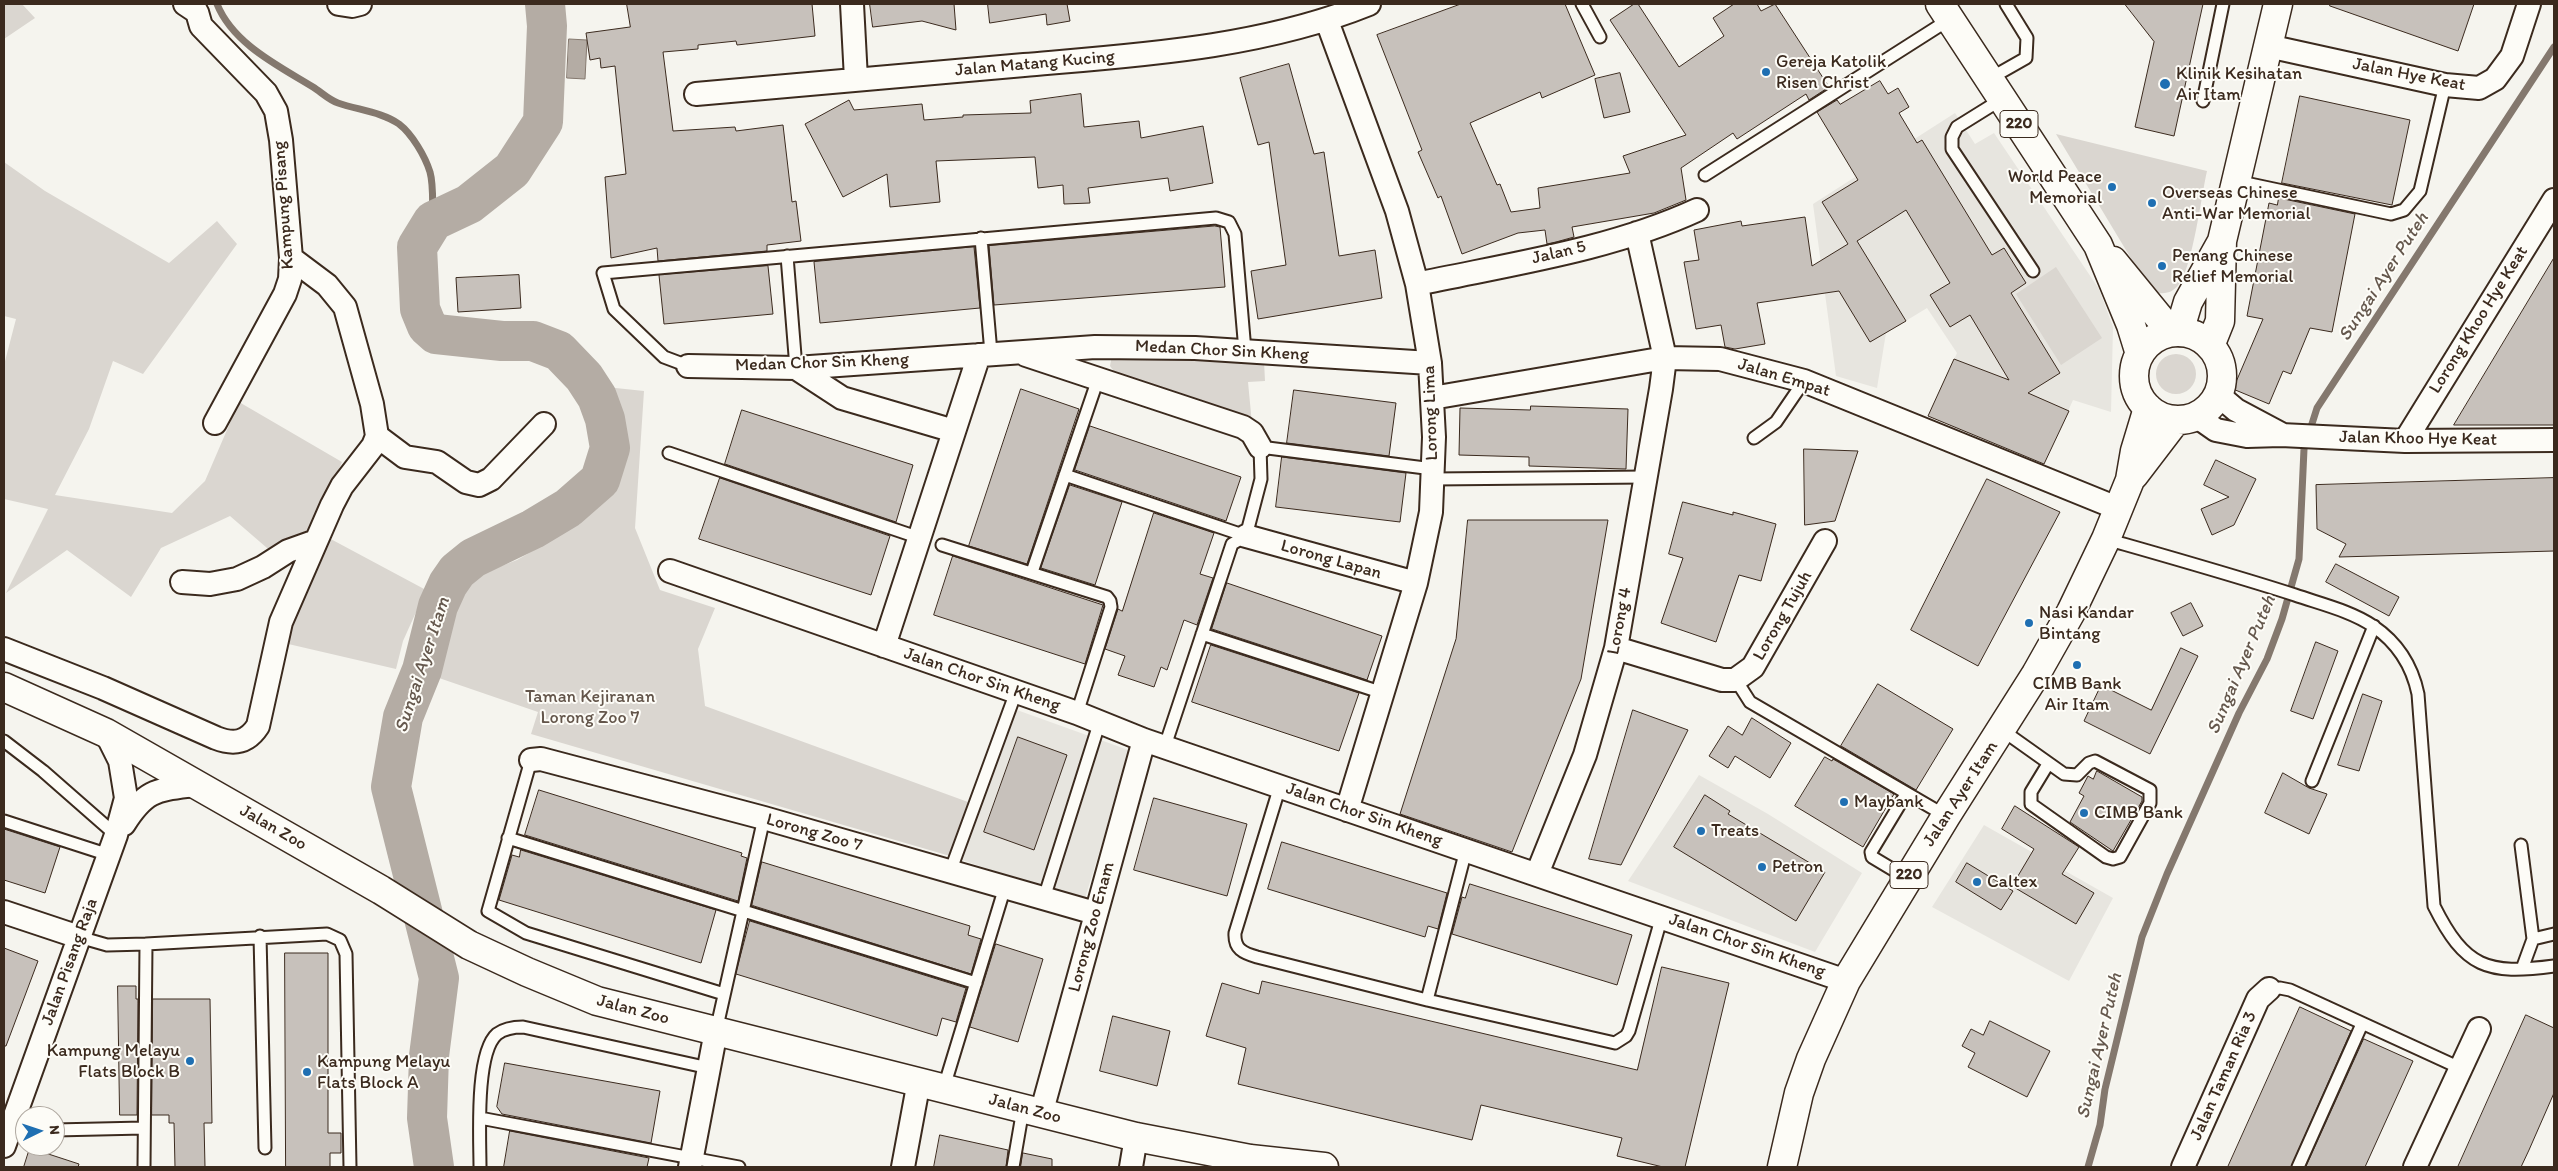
<!DOCTYPE html>
<html>
<head>
<meta charset="utf-8">
<style>
  body { margin:0 }
  #map { position:relative; width:2558px; height:1171px; overflow:hidden; background:#f5f4ee; font-family:Itim,sans-serif }
  canvas { display:block }
  .frame { position:absolute; inset:0; border:5px solid #3b2a1e; pointer-events:none }
  .north { position:absolute; left:15px; top:1106px; width:50px; height:50px; box-sizing:border-box; background:#fdfcf7; border:1px solid #afa8a0; border-radius:50%; rotate:86deg; font-size:14px; font-weight:700; line-height:20px; text-align:center; color:#3b2a1e }
  .north::after { content:''; display:block; margin:auto; width:18px; height:22px; background:#1f6fb2; clip-path:polygon(50% 0,100% 100%,50% 72%,0 100%) }
</style>
</head>
<body>
<div id="map">
<canvas width="2558" height="1171"></canvas>
<div class="frame"></div>
<div class="north">N</div>
</div>
<script>
const c = document.querySelector('canvas').getContext('2d');
c.lineJoin = 'round';
function fillPath(path, color) {
  c.fillStyle = color;
  c.fill(path, 'evenodd');
}
function strokePath(path, color, width, dash) {
  c.strokeStyle = color;
  c.lineWidth = width;
  c.lineCap = dash ? 'butt' : 'round';
  c.setLineDash(dash || []);
  c.stroke(path);
}
function write(font, color, halo, rows, align = 'center') {
  c.font = font + ' Itim,sans-serif';
  c.lineWidth = 4;
  c.setLineDash([]);
  c.textBaseline = 'middle';
  c.strokeStyle = halo;
  c.fillStyle = color;
  for (const [text, x, y, turn = 0] of rows) {
    c.save();
    c.translate(x, y);
    c.rotate((+turn || 0) * Math.PI / 180);
    c.textAlign = isNaN(turn) ? turn : align;
    if (halo) c.strokeText(text, 0, 0);
    c.fillText(text, 0, 0);
    c.restore();
  }
}
const built = new Path2D(`
  M1955,113l20,31 19,-11 105,156 14,38 -2,85 -38,-12 -30,67 -115,-51 29,-63 -30,-45 -41,25 -9,55 -41,-12 -23,-172z
  M1003,705l128,46 -47,150 -134,-45z
  M1699,775l69,39 94,59 -47,79 -187,-71z
  M1984,825l129,73 -44,83 -137,-74z`);
const green = new Path2D(`
  M4,4h18l13,14 -31,21z
  M2056,134l151,37c-6,26 -14,94 -28,113 -5,7 -11,10 -20,9l-18,-18z
  M4,162l41,29 124,72 48,-42 20,23 -94,130 -30,-13 -24,68 -34,66 117,18 33,-32 34,-79 103,60 -30,67 114,61 -23,51 -7,28 -112,-26 25,-70 -42,-25 -37,-32 -69,32 -30,49 -64,-47 -61,43 42,-84 -44,-10v-134l12,-46 -12,-3z
  M2056,267l46,71 -41,27 -45,-71z
  M2156 374a20 20 0 1 1 40 0a20 20 0 1 1-40 0Z
  M1112,355l152,6 1,20 -17,1 4,42 -137,-51 -5,-7z
  M606,387l38,4 -9,137 25,62 55,18 -17,41 7,57 263,96 -18,54 -419,-122 7,-22 -99,-34 19,-84 9,-15 50,-19 50,-29 38,-42 12,-24 2,-36z`);
const water = new Path2D(`
  M569,39l18,1 -2,39 -18,-1z`);
const stream = new Path2D(`
  M217,4c16,40 62,62 96,83 8,5 16,13 25,16 20,7 44,9 61,21 13,10 26,32 31,48 4,14 2,34 3,49
  M2088,1167l12,-42 5,-36 37,-152 25,-63 72,-161 28,-54 15,-40 17,-60 5,-110 13,-41 237,-361`);
const river = new Path2D(`
  M434,1167l-7,-49 2,-62 10,-78 -48,-191 12,-70 19,-47 16,-64 10,-22 9,-13 16,-13 60,-29 35,-21 32,-28 10,-32 -5,-29 -8,-22 -13,-20 -25,-26 -26,-10h-31l-66,-7 -9,-8 -7,-17 -3,-62 16,-26 36,-17 43,-34 31,-48 4,-96 -2,-22`);
const building = new Path2D(`
  M627,4h185l3,32 -78,9 -1,-4 -38,4v4l-35,3 10,79 62,-4 1,4 47,-6 9,77 4,-1 5,40 -34,4v6l-109,10 -1,-13 -46,10 -6,-81 21,-3 -11,-108 -14,2 -1,-10 -10,2 -4,-27 44,-6z
  M870,4h84l2,26 -34,-9 -49,6z
  M988,4h79l3,17 -23,4 -1,-11 -56,9z
  M1461,4h104l30,71 -53,23 -2,-6 -70,31 27,62 3,-1 11,28 29,-4 -2,-20 92,-15 -7,-17 63,-21 -76,-115 24,-16h4l41,63 45,-31 -11,-18 21,-14h23l4,7 14,-7 54,83 -20,13 -3,-6 -69,45 -4,-6 -52,35 5,32 -32,13 -82,14 2,10 -18,5 -9,2 -2,-14 -27,3 -56,21 -21,-58 -3,2 -20,-46 4,-2 -45,-115z
  M2125,4h78l-29,132 -39,-9 19,-85z
  M2330,4h144l-16,47 -128,-45z
  M1289,64l25,90 10,-2 15,104 36,-6 7,48 -124,21 -7,-48 35,-6 -17,-123 -11,3 -18,-67z
  M1620,73l10,39 -26,6 -9,-39z
  M1880,81l8,13 10,-6 11,19 -10,6 18,30 5,-3 70,115 12,-7 22,35 -15,10 49,80 -32,20 41,18 -25,53 -116,-48 26,-57 55,21 -39,-65 -20,12 -20,-32 20,-12 -44,-73 -49,31 49,80 -36,21 -31,-51 -82,12 8,41 -30,5 -10,-2 -4,-22 -25,4 -12,-67 15,-2 -5,-30 47,-9 1,5 63,-9 7,49 36,-22 -26,-42 36,-22 -41,-68 20,-12 3,4z
  M1081,94l3,33 55,-6 2,17 62,-12 10,57 -43,8 -2,-13 -80,10 2,15 -26,1 -1,-19 -25,3 -3,-31 -99,4 4,41 -50,5 -3,-33 -44,23 -38,-73 44,-24 5,10 68,-6 2,16 39,-3v-2l68,-2 -1,-12z
  M2300,96l110,24 -18,85 -110,-22z
  M2279,198l76,16 -23,118 -22,-4 -19,46 -8,-3 -14,33 -36,-15 30,-70 -16,-3 22,-113 8,2z
  M1215,226l5,1 5,60 -231,18 -5,-59z
  M974,247l6,61 -160,15 -6,-61z
  M2554,258v167h-100z
  M768,266l5,48 -109,10 -5,-49z
  M519,275l2,33 -63,4 -2,-34z
  M1021,389l58,20 -52,155 -58,-18z
  M1294,390l102,13 -7,53 -102,-13z
  M1531,406l97,3 -2,60 -97,-3v-9l-70,-2 1,-47 70,2z
  M742,410l171,55 -17,57 -171,-58z
  M1090,426l151,51 -15,44 -151,-51z
  M1804,449l54,2 -23,70 -30,4z
  M1282,457l124,16 -6,49 -124,-15z
  M2216,460l40,19 -22,46 -22,10 -11,-26 28,-12 -25,-12z
  M720,478l170,58 -19,59 -172,-56z
  M2554,478v73l-215,6 7,-13 -29,-15 -1,-44z
  M1987,479l73,33 -82,154 -67,-36z
  M1070,485l52,17 -27,83 -54,-17z
  M1683,502l50,13v-3l43,12 -15,57 -22,-6 -23,67 -55,-19 22,-65 -14,-4z
  M1154,513l60,20 -14,41 13,4 -16,47 -13,-5 -17,50 -6,-3 -7,20 -36,-12 7,-19 -20,-7 13,-40 4,2z
  M1468,520h140l-27,159 -69,173 -112,-38 56,-175z
  M953,556l150,49 -18,59 -151,-49z
  M2336,564l63,33 -10,19 -63,-34z
  M1227,583l155,53 -15,44 -155,-51z
  M2191,603l12,23 -20,10 -12,-23z
  M2316,642l22,9 -25,68 -22,-8z
  M1211,645l148,48 -20,58 -147,-49z
  M2181,648l17,8 -48,98 -66,-33 17,-36 50,25z
  M1878,684l75,45 -37,61 -75,-44z
  M2363,694l19,7 -23,70 -21,-6z
  M1633,710l55,20 -67,135 -32,-6z
  M1752,718l39,25 -21,35 -35,-22 -7,12 -19,-12 19,-30 14,9z
  M1018,737l49,18 -33,95 -50,-18z
  M1825,757l7,4 1,-2 61,35 -31,53 -68,-41z
  M2097,771l45,26v4l-29,50 -43,-29 14,-26 -5,-3 9,-17 5,3z
  M2283,773l26,15 18,6 -18,40 -44,-21z
  M539,790l203,63 -1,3 6,2 -9,43 -213,-66z
  M1705,795l25,16 -2,3 97,58 -29,49 -122,-74z
  M1154,798l93,26 -20,72 -93,-26z
  M2015,806l64,41 -17,27 32,19 -18,31 -64,-38 22,-37 -32,-20z
  M4,829l56,18 -15,46 -41,-13z
  M1282,842l165,51 -9,36 -10,-3 -3,11 -157,-48z
  M521,850l195,60 -15,53 -202,-63 13,-45 7,2z
  M762,862l208,64 -2,9 13,4 -10,35 -217,-68 -2,-1z
  M1967,863l46,28 -12,19 -45,-28z
  M1470,884l162,51 -15,50 -165,-51 10,-37 3,1z
  M750,921l216,67 -10,34 -14,-4 -5,18 -201,-62z
  M996,944l47,15 -25,83 -48,-15z
  M4,948l34,13 -32,85h-2z
  M285,953h43v180h13v20h-11v14h-44z
  M1662,967l67,16 -44,184h-22l-46,-11 5,-18 -141,-33 -9,35 -234,-56 8,-36 -40,-12 16,-53 37,11 3,-13 375,89z
  M118,986h18v13h2l-1,116h-17z
  M153,999h57l2,124h-8l1,44h-30l-1,-44h-5v-8h-17z
  M2300,1007l51,24 -60,136h-63z
  M2526,1015l28,13v65l-25,57 -8,17h-63z
  M1113,1016l57,15 -13,55 -57,-15z
  M1990,1021l60,30 -23,46 -59,-30 7,-14 -13,-7 9,-17 12,6z
  M2364,1039l49,22 -48,106h-59z
  M505,1063l155,28 -9,52 -149,-29 -5,-7z
  M510,1131l139,27 -2,9h-143z
  M940,1135l68,15 -2,17h-72z
  M30,1148l49,16 -1,3h-54z
  M1023,1153l29,6v8h-31z`);
const service = new Path2D(`
  M1582,4l18,33
  M1989,79l37,-21 1,-20 -21,-34
  M2002,99l-45,28 -5,10v12l81,122
  M2203,101l20,-97
  M1705,175l245,-156
  M2236,181l155,33 13,-4 16,-19 25,-106
  M981,238l10,115
  M787,256l9,112
  M688,366l-24,-9 -50,-48 -11,-36 613,-55 13,4 6,12 10,117
  M1754,438l22,-16 28,-41
  M669,453l251,85
  M1065,475l181,61
  M1433,479l213,-2
  M2106,539c63,18 127,36 189,56 26,9 56,16 78,31 25,17 39,39 45,68l16,212c31,62 53,69 120,60
  M942,545l165,52 3,4 1,6 -34,106
  M1032,572l66,-193
  M1202,634l181,59
  M1736,680l14,22 196,114
  M2002,730l62,44 13,1 12,-12 6,-2 55,29v13l-30,54 -7,2 -7,-2 -75,-53v-12l17,-28
  M4,741l39,30 73,64
  M1165,746l67,-202 14,-8 15,-57 -1,-32 173,22
  M531,760l-43,151 38,22 198,61
  M2312,781l62,-155
  M1280,786l-45,147c-1,16 8,20 22,24l170,43 188,43 11,-7 3,-5 33,-115
  M1906,794l-35,58 1,5 35,21
  M4,821l105,34
  M508,838l468,145
  M2521,845l12,94 -11,30
  M950,872l66,-180
  M1044,898l56,-177
  M260,936l5,212
  M79,937l28,8 39,-1
  M2533,939l21,-5
  M2269,989l11,-1 10,2 170,78
  M1427,1000l39,-150
  M716,1031l48,-213
  M944,1087l61,-200
  M480,1118l259,49
  M55,1130l88,-2
  M144,1167l2,-223 181,-10 13,6 6,14 4,213
  M480,1167c0,-29 -5,-114 17,-133 8,-6 17,-7 26,-7l186,41
  M1013,1167l10,-58
  M2298,1167l64,-143`);
const minor = new Path2D(`
  M185,4l12,8 4,14 65,67 10,18 5,29 10,118 -1,21 -5,15 -70,129
  M339,4l13,2 8,-2
  M852,4l4,75
  M1327,21l70,190 20,73 13,79 4,74 -3,75 -15,71 -69,227
  M2268,46l177,39 34,3 16,-9 17,-23 17,-52
  M696,94c109,-10 218,-20 328,-29 116,-10 236,-17 345,-61
  M291,258l36,27 18,22 27,97 5,32
  M1417,284c93,-20 193,-34 280,-74
  M1026,355l217,72 9,6 8,14
  M688,366l108,2 299,-21 100,1 235,15
  M796,368l46,30 112,33
  M2217,394l19,16 45,24
  M1432,398l233,-40 55,1 84,22 313,127
  M2196,416l20,14 31,6 34,-1 124,6 149,-1
  M2405,441l149,-241
  M1246,536l170,47
  M670,571l407,142 67,27 702,241
  M182,582l28,2 27,-5 26,-12 25,-16 28,-10
  M884,646l95,-291
  M1616,648l106,32h13l18,-13 72,-126
  M4,649l99,39 113,50c18,7 31,5 42,-12l23,-104 51,-117 10,-19 31,-40 4,-10 28,21 32,5 29,20 13,3 12,-6 53,-55
  M531,760l10,-1 223,59 331,95
  M124,824c22,-35 33,-34 72,-39
  M1537,874l48,-119 31,-107 45,-259 4,-31 -28,-125
  M4,912l75,25
  M1041,1114l103,-374
  M4,1146l112,-311 10,-37 -6,-37 -14,-28
  M690,1167l26,-136
  M903,1167l16,-86
  M1131,1167l5,-30
  M2183,1167l75,-168 11,-10
  M2415,1167l64,-138`);
const tertiary = new Path2D(`
  M2179,332l9,-30 33,-59
  M2210,346l10,-25 2,-80 56,-237`);
const secondary = new Path2D(`
  M4,687l102,46 275,157 88,55 58,27 70,29 539,136 114,22 74,8`);
const primary = new Path2D(`
  M1940,4l158,241 33,80 9,29
  M2113,261l58,71
  M2134 376a44 44 0 1 1 88 0a44 44 0 1 1-88 0Z
  M2134,475l42,-55
  M1782,1167l17,-74 12,-34 35,-78 100,-165 90,-142 35,-62 35,-73 24,-59 5,-29 13,-43`);
const markers = [
  [1766,72,5,"#1f6fb2"],
  [2165,84,6,"#1f6fb2"],
  [2112,187,5,"#1f6fb2"],
  [2152,203,5,"#1f6fb2"],
  [2162,266,5,"#1f6fb2"],
  [2029,623,5,"#1f6fb2"],
  [2077,665,5,"#1f6fb2"],
  [1844,802,5,"#1f6fb2"],
  [2084,813,5,"#1f6fb2"],
  [1701,831,5,"#1f6fb2"],
  [1762,867,5,"#1f6fb2"],
  [1977,882,5,"#1f6fb2"],
  [190,1061,5,"#1f6fb2"],
  [307,1072,5,"#1f6fb2"]
];
const shields = [
  [2019,124,38],
  [1909,875,38]
];
const shieldNames = [
  ["220",2019,124],
  ["220",1909,875]
];
const poiNames = [
  ["Gereja Katolik",1776,62],
  ["Risen Christ",1776,83],
  ["Klinik Kesihatan",2176,74],
  ["Air Itam",2176,95],
  ["World Peace",2102,177,"right"],
  ["Memorial",2102,198,"right"],
  ["Overseas Chinese",2162,193],
  ["Anti-War Memorial",2162,214],
  ["Penang Chinese",2172,256],
  ["Relief Memorial",2172,277],
  ["Nasi Kandar",2039,613],
  ["Bintang",2039,634],
  ["CIMB Bank",2077,684,"center"],
  ["Air Itam",2077,705,"center"],
  ["Maybank",1854,802],
  ["CIMB Bank",2094,813],
  ["Treats",1711,831],
  ["Petron",1772,867],
  ["Caltex",1987,882],
  ["Kampung Melayu",180,1051,"right"],
  ["Flats Block B",180,1072,"right"],
  ["Kampung Melayu",317,1062],
  ["Flats Block A",317,1083]
];
const streetNames = [
  ["Jalan Matang Kucing",1035,64,-5],
  ["Jalan Hye Keat",2409,75,11],
  ["Kampung Pisang",284,205,-94],
  ["Jalan 5",1559,253,-13],
  ["Lorong Khoo Hye Keat",2479,320,-58],
  ["Medan Chor Sin Kheng",1222,351,3],
  ["Medan Chor Sin Kheng",822,363,-2],
  ["Jalan Empat",1784,378,17],
  ["Lorong Lima",1431,413,-92],
  ["Jalan Khoo Hye Keat",2418,439,1],
  ["Lorong Lapan",1331,560,16],
  ["Lorong Tujuh",1783,616,-60],
  ["Lorong 4",1620,621,-79],
  ["Jalan Chor Sin Kheng",982,680,19],
  ["Jalan Ayer Itam",1961,794,-57],
  ["Jalan Chor Sin Kheng",1364,815,19],
  ["Jalan Zoo",273,828,30],
  ["Lorong Zoo 7",814,833,16],
  ["Lorong Zoo Enam",1092,927,-75],
  ["Jalan Chor Sin Kheng",1747,946,19],
  ["Jalan Pisang Raja",70,962,-70],
  ["Jalan Zoo",633,1010,15],
  ["Jalan Taman Ria 3",2224,1076,-66],
  ["Jalan Zoo",1025,1109,15]
];
const parkNames = [
  ["Taman Kejiranan",590,697],
  ["Lorong Zoo 7",590,718]
];
const waterNames = [
  ["Sungai Ayer Puteh",2384,277,-57],
  ["Sungai Ayer Itam",423,665,-72],
  ["Sungai Ayer Puteh",2242,665,-67],
  ["Sungai Ayer Puteh",2100,1046,-77]
];
fillPath(built, '#e7e5df');
fillPath(green, '#dad6d0');
fillPath(water, '#b4aca4');
strokePath(water, '#84786e', 1);
strokePath(stream, '#84786e', 7);
strokePath(river, '#b4aca4', 40);
fillPath(building, '#c7c1bb');
strokePath(building, '#3b2a1e', 1);
strokePath(service, '#3b2a1e', 15);
strokePath(minor, '#3b2a1e', 26);
strokePath(tertiary, '#3b2a1e', 31);
strokePath(secondary, '#3b2a1e', 31);
strokePath(primary, '#3b2a1e', 31);
strokePath(service, '#fdfcf7', 11);
strokePath(minor, '#fdfcf7', 22);
strokePath(tertiary, '#fdfcf7', 28);
strokePath(secondary, '#fdfcf7', 28);
strokePath(primary, '#fdfcf7', 28);
for (const [x, y, r, color] of markers) {
  const dot = new Path2D();
  dot.arc(x, y, r, 0, 2 * Math.PI);
  c.fillStyle = color;
  c.fill(dot);
  strokePath(dot, '#fdfcf7', 2);
}
for (const [x, y, w] of shields) {
  const box = new Path2D();
  box.roundRect(x - w / 2, y - 13.5, w, 27, 4);
  c.fillStyle = '#fdfcf7';
  c.fill(box);
  strokePath(box, '#3b2a1e', 1);
}
write('bold 16px', '#3b2a1e', null, shieldNames);
write('18px', '#3b2a1e', '#fdfcf7', poiNames, 'left');
write('18px', '#3b2a1e', '#fdfcf7', streetNames);
write('18px', '#63554a', '#fdfcf7', parkNames);
write('italic 19px', '#65584d', '#fdfcf7', waterNames);
</script>
</body>
</html>
